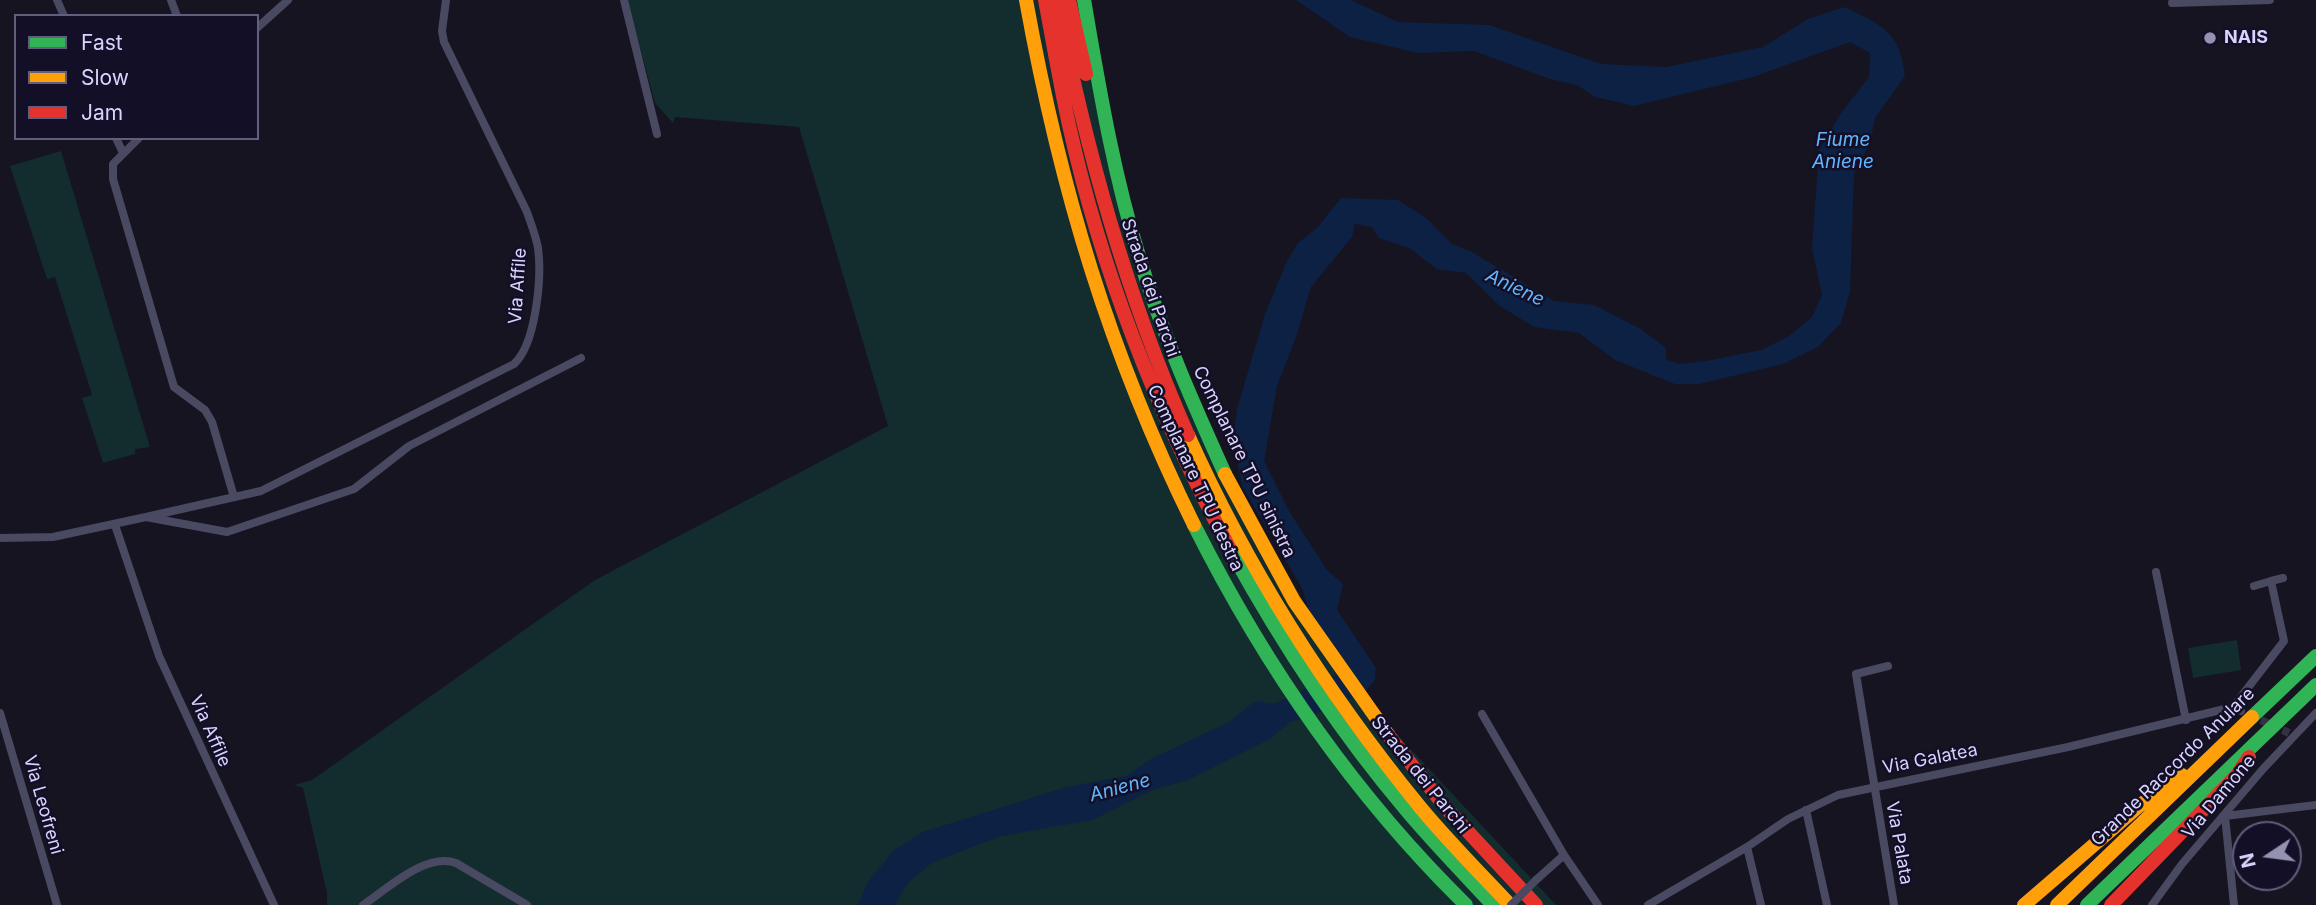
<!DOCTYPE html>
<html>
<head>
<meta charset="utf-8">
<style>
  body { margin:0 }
  #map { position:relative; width:2316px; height:905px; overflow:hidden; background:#161421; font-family:Inter,sans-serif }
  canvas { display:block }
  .legend { position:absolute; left:14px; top:14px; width:245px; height:126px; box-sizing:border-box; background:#130f26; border:2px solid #625e7d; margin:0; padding:9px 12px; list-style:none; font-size:21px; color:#d9d4ff }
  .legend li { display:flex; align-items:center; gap:14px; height:35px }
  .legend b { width:35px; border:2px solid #625e7d }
  .north { position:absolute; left:2232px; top:821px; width:70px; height:70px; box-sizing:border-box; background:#130f26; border:2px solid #625e7d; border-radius:50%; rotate:257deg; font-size:19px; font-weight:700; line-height:28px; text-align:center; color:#d9d4ff }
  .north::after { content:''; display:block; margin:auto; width:24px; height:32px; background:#9591b1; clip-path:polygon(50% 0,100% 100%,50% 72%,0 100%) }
</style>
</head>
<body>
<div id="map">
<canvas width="2316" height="905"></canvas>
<ul class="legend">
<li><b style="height:9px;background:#30b455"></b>Fast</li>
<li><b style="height:9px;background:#ff9f0a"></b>Slow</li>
<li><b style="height:9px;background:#e5322d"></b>Jam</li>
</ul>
<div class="north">N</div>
</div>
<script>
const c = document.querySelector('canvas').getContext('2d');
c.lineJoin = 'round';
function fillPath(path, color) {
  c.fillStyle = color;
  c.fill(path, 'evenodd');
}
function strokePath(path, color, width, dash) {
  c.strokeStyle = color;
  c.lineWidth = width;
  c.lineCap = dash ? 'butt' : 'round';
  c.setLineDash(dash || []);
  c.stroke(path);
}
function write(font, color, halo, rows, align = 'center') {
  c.font = font + ' Inter,sans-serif';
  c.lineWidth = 5;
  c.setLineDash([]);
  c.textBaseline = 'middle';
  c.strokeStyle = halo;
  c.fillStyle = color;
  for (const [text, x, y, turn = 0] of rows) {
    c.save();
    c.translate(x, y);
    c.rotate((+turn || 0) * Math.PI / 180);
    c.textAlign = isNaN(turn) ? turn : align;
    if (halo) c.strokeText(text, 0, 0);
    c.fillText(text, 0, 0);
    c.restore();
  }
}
const green = new Path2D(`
  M627,0h465l11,78 31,146 67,186 37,76 95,168 43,58 180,193h-1229v-12l-24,-105 -9,-3 18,-5 283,-200 293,-154 -89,-299 -124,-10 -2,6 -18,-20z
  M61,151l89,296 -15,2v5l-32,9 -21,-65 10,-3 -37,-118 -8,2 -37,-113z
  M2237,640l4,30 -48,8 -5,-30z`);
const water = new Path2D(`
  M1296,0h55l47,22 91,3 112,39 65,3 97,-20 45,-28 36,-12c38,18 56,24 61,69l-30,42 -5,25 -16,31 -4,117 -9,32 -23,24 -35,17 -84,20h-24l-60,-24 -36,-27 -45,-6 -34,-21 -34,-33 -29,-4 -28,-21 -30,-10 -7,-11 -17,-3 -3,13 -41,50 -15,50 -19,49 -13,75 25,50 38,59 16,14 -6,26 39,58 -1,12 -11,13 -55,24 -19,5 -20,17 -82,41 -33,9 -63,31 -91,16 -68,26 -25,21 -13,22h-37l9,-22 27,-33 29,-18 144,-45 59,-11 25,-17 78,-37 26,-21 19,3 66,-31 -28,-53 -10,-32 -60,-102 -9,-47 4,-30 28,-95 22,-53 11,-18 19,-15 24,-30 57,2 28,18 26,26 18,7 84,50 40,4 47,24 25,19v12l14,4 26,-3 55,-11 28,-14 23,-19 10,-22 -10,-47 7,-98 22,-37 28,-36 1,-24 -20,-11 -97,35 -119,29 -39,-9 -18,-12 -27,-6 -76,-28 -56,2 -68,-16z`);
const streetTunnel = new Path2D(`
  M2250,715l39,18`);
const street = new Path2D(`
  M57,0l7,16
  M171,0l6,16
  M624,0l33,134
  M2172,3l98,-3
  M257,28l31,-28
  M116,138l7,15
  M139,138l-26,26v15l61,208 31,23 7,12 22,75
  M146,517l115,-26 253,-127c22,-20 28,-87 24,-116 -2,-12 -7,-24 -11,-36l-83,-170 -2,-11 4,-31
  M115,525l44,131 115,249
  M0,538l53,-1 93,-20 81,15 127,-43 55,-43 172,-88
  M2156,572l30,148
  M2271,581l12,-3
  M1888,666l-32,8 38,231
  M2233,707l51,-66 -13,-60 -17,5
  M0,713l57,192
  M1482,714l82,141
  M1806,810l21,95
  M1747,847l14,58
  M1536,880l28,-25 34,50
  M363,905c24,-16 63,-53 93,-42l71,42
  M1648,905l99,-58 41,-28 50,-24 230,-48 165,-40 8,4
  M2152,905l30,-41 81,-95 53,-56
  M2234,905l-9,-89 91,-11`);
const fast = new Path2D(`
  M1084,0c15,86 29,172 55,256 22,75 54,147 86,218
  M1194,525c70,139 161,271 272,380
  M1231,551c50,91 108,180 176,260 27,32 57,63 86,94
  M2252,717l64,-61
  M2087,905l229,-220`);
const slow = new Path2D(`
  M1026,0c34,188 83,353 168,525
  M1188,435c60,134 139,258 232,372 28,34 60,66 90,98
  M1225,474l69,127 95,135
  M2024,905l115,-99 43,-31
  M2057,905l195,-188`);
const jam = new Path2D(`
  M1045,0c8,42 15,84 24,125 33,149 90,292 162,426
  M1056,0c31,151 69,293 132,435
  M1069,0l17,74
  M1389,736l57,72 90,97
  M2111,905l126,-130 12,-18`);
const streetBridge = new Path2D(`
  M1511,905l25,-25`);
const markers = [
  [2210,38,7,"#9591b1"]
];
const poiNames = [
  ["NAIS",2224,38]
];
const streetNames = [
  ["Via Affile",518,286,-86],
  ["Strada dei Parchi",1150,288,71],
  ["Complanare TPU sinistra",1244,462,64],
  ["Complanare TPU destra",1195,478,65],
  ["Via Affile",210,731,66],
  ["Via Galatea",1930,759,-11],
  ["Grande Raccordo Anulare",2173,767,-44],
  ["Strada dei Parchi",1420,775,51],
  ["Via Damone",2219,797,-50],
  ["Via Leofreni",43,805,74],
  ["Via Palata",1899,843,80]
];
const waterNames = [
  ["Fiume",1843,140],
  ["Aniene",1843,162],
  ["Aniene",1515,288,25],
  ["Aniene",1120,788,-15]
];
fillPath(green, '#132c2d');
fillPath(water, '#0d2144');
strokePath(streetTunnel, '#333142', 8, [8, 4]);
strokePath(street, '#4a4962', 8);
strokePath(fast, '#30b455', 14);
strokePath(slow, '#ff9f0a', 14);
strokePath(jam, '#e5322d', 14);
strokePath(streetBridge, '#4a4962', 8);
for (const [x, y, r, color] of markers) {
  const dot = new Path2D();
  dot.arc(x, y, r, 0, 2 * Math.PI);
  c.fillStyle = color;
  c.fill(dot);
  strokePath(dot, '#130f26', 2.5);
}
write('bold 18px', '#d9d4ff', '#130f26', poiNames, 'left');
write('18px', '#d9d4ff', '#130f26', streetNames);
write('italic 19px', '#62b6ff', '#130f26', waterNames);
</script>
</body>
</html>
